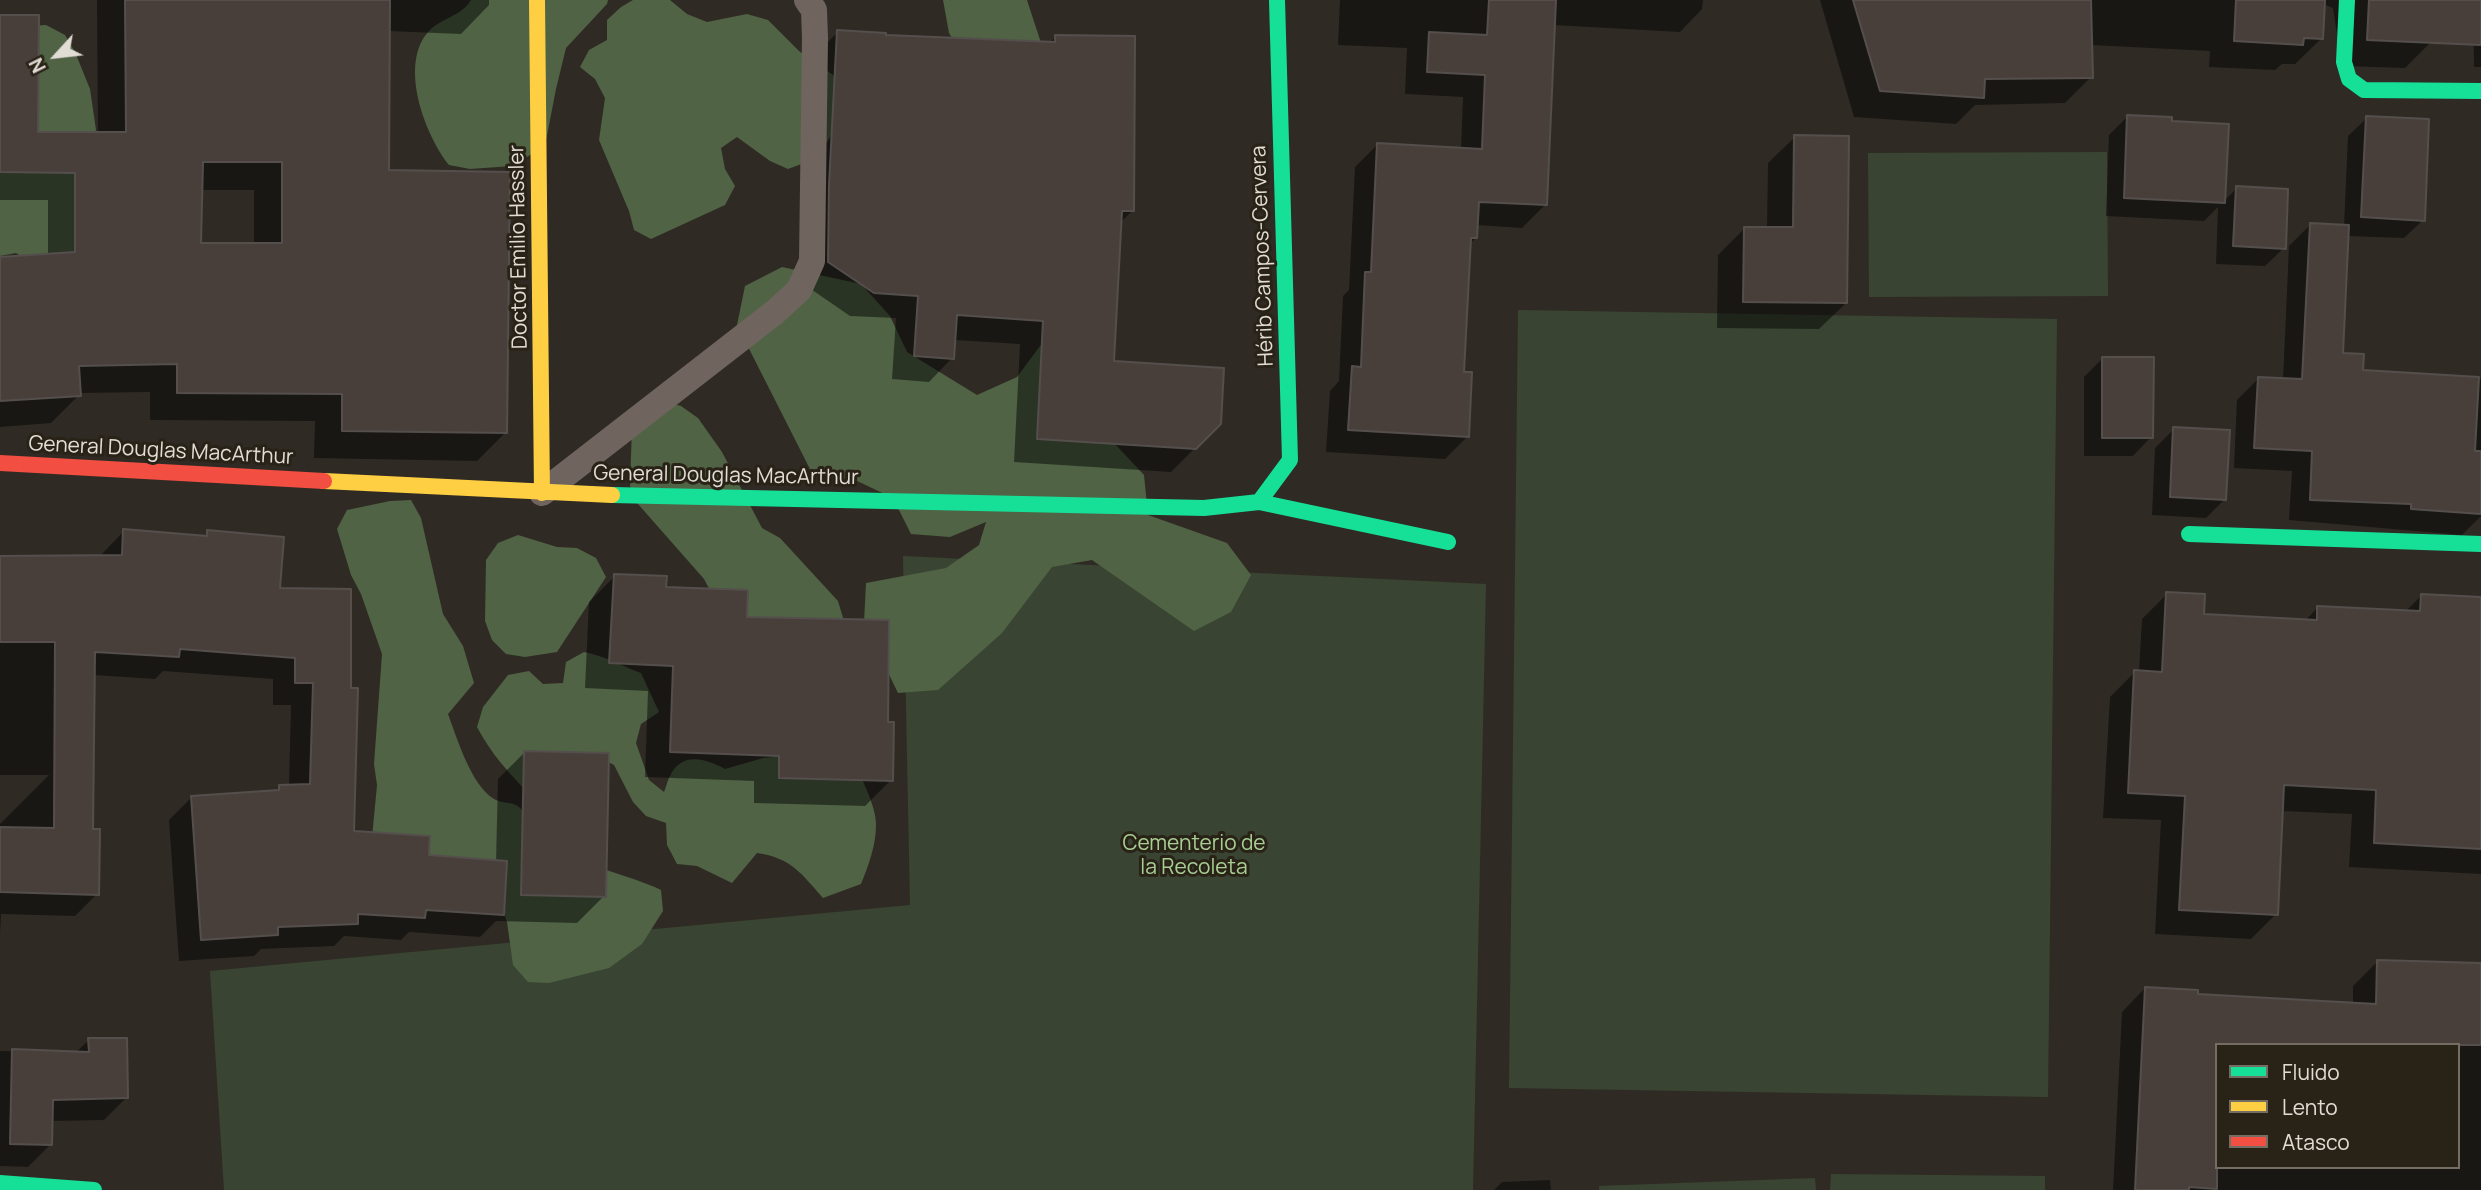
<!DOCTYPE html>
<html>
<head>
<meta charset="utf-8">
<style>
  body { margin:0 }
  #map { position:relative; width:2481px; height:1190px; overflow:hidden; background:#2f2b24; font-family:Manrope,sans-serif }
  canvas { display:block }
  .legend { position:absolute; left:2215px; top:1043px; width:245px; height:126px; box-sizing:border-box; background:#292217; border:2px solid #736d63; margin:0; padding:9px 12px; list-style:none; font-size:21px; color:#e1ddd5 }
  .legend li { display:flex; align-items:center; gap:14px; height:35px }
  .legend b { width:35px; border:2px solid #736d63 }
  .north { position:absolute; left:21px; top:21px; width:70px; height:70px; -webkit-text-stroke:5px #292217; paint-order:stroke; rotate:243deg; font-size:19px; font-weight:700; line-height:28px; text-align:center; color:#e1ddd5 }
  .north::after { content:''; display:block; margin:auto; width:24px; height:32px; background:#e1ddd5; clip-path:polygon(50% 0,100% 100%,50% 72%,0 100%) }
</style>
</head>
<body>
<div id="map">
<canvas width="2481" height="1190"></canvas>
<ul class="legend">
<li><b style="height:9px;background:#16e098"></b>Fluido</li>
<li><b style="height:9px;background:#ffcf43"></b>Lento</li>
<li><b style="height:9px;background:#f24e42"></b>Atasco</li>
</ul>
<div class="north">N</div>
</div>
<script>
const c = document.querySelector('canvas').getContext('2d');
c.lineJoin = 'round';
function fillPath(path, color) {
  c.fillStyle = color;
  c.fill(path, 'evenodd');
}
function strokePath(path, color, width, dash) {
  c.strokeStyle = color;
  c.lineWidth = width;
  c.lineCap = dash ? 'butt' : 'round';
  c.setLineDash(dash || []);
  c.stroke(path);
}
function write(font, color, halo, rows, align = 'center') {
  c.font = font + ' Manrope,sans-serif';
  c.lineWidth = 6;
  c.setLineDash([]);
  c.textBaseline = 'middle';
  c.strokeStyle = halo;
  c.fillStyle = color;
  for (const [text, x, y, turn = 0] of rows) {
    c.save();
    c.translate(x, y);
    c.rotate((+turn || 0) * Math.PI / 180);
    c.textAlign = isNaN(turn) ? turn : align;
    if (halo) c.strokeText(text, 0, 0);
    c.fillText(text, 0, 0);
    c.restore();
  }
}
const green = new Path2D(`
  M2107,152l1,144 -239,1 -1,-144z
  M1518,310l539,9 -9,778 -539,-9z
  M903,556l583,28 -13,606h-1249l-14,-219 700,-66z
  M1831,1174l214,2v14h-215z
  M1815,1178l1,12h-217v-4z`);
const forest = new Path2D(`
  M471,0h137l-1,4 -41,44 -10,41 -11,57 -33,20 -42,3 -21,-4c-24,-30 -51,-101 -20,-134 12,-13 33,-15 42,-31z
  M633,0h37l17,14 20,8 40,-8 21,6 31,31 34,24 11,17 2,21 -23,35 -16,14 -19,7 -18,-8 -33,-24 -16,11 4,21 10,17 -10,19 -74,34 -17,-9 -5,-19 -30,-71 6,-42 -10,-19 -15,-12 9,-17 18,-10v-20l14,-13z
  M943,0h84l15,46 -71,23 -22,-36z
  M46,25l19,10 10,17 15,37 6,41 -17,37 74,105 -121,-8 -16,-11 -16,3v-106l27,-124z
  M782,267l79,17 29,32 17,36 70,43 40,-18 23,-31 35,-18 39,115 30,32 4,40 79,28 24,32 -20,37 -37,19 -102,-71 -40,7 -50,66 -64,57 -40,3 -34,-70 2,-40 80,-15 33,-23 7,-23 -36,15 -39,-3 -18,-36 -38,-18 -42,-5 -76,-150 8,-39z
  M660,400l21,6 17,12 24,34 40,76 18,10 58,63 6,20 -8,19 -113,-25 -19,-36 -66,-75 -8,-18 2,-60z
  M411,500l10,18 22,96 20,32 11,37 -26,31c9,24 23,71 46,85 8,5 18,2 25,8 13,12 24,27 38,38 30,24 71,29 104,45l2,21 -21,33 -33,24 -60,15 -21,-1 -15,-17 -6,-43 -7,-19 -129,-55 6,-63 -3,-21 8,-110 -21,-60 -10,-19 -14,-46 10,-19 43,-9z
  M518,535l39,12 20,1 19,10 10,19 -49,75 -32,5 -19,-3 -14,-14 -7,-19 1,-61 12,-17z
  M584,652c21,4 37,14 57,21l18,39 -18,12 -5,19 13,37 15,12c2,-4 3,-11 6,-16 12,-25 36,-17 55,-7l38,-11 84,-8c10,19 30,55 29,76 0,19 -8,41 -15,58l-38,14c-22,-25 -32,-40 -66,-45l-25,30 -35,-17 -20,-2 -10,-19 -1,-22 -20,-7 -13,-14 -19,-37 -19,-10 -64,41c-21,-22 -40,-42 -54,-69l6,-20 25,-32 21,-4 14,13 20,-1 3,-21z`);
const shadow = new Path2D(`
  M97,0h392v5l-28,29 -73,-3 -1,140 118,262 -28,28 -163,-3 1,-37 -165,-1v-28l-71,1v2l-28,28 -51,4v-168l48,-3v-56h-48v-183l36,116 62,1zM201,190h53v55h-55z
  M1340,0h363l-1,9 -22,23 -127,-7 -8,180 -23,23 -46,-3v13l-8,7 -5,129 5,62 -23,23 -119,-7 4,-61 9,-10 4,-85 6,-6 6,-123 23,-23 83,5 2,-52 -58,-3 2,-46 -69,-3z
  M1820,0h613l-2,42 -26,26 -63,-2 -9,-58 -10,-4 -1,34 -27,26h-13l-7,6 -66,-3 1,-16 -119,-6v32l-26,26 -90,2 -19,19 -102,-7z
  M2473,0h8v67h-7z
  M838,32l46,5 165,6 7,-6 76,174 -12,12 -7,140 106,61 -48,48 -157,-10 6,-118 -66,-4 -2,18 -23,24 -37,-3 4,-61 -46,-2 -45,-31 9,-229z
  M2128,116l95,86 14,-14 47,60 -19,18 -49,-2 2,-57 -14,14 -98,-5 3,-81z
  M2367,118l56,102 -19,18 -58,-2 -5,119 20,17 120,7v137l-19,19 -173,-15 3,-49 -58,-3 3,-68 22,-22 24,2 6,-134 21,-21 34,1 4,-90z
  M1795,137l51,166 -27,26 -102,-1 1,-73 27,-27h22l1,-65z
  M2103,358l48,79 -18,19h-49v-79z
  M2174,429l51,70 -19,19 -54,-3 3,-67z
  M124,531l79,6 5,-5 70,58h71l3,242 75,25 69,5 2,-83 27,-27 79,144 -27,27 -81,-2 -16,16 -71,-5 -8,8 -57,-4 -10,10 -73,3 -7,7 -75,5 -10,-141 23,-23 83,-5 5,-5h9l2,-82h-18v-26l-110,-8 -8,8 -62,-4 -2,155 6,64 -22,22 -74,-2 -1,20v-110l49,-49h-49v-217l102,-1v-3z
  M615,576l49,13 82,30 140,105 5,56 -26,26 -111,-3v-22l-109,-4 3,-86 -63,-3 4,-86z
  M2167,594l35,21 103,6 13,-14 87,5 16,-16 60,3v275l-132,-7 3,-53 -71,-3 -5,103 -25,25 -96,-5 6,-114 -58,-2 7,-121 25,-25h4l3,-53z
  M2377,962l104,3v225h-368l9,-178 23,-24 51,8 157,8v-18zM2217,1045h241v122h-241z
  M89,1040l37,58 -22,22 -53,1 -1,24 -22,22 -28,-1v-115l75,2z
  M1550,1180l1,10h-57l8,-8z`);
const building = new Path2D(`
  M125,0h265l-1,170 121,2 -3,261 -165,-2v-37l-165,-1v-29l-98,2 2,30 -81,5v-144l75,-5v-79l-75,-1v-157h39l-1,117h88zM203,162h79v81h-81z
  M1489,0h67l-9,205 -68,-3 -2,36h-6l-7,134h8l-3,65 -121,-7 4,-64 9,1 4,-95h6l6,-129 105,6 3,-74 -58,-3 2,-40 58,3z
  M1853,0h238l2,78 -108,1 -1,19 -104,-7z
  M2236,0h89l-2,39 -19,-1 -1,7 -69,-4z
  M2369,0h112v45l-114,-5z
  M837,30l49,3v2l169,7v-7l80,1 -1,175h-12l-8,150 110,7 -3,56 -25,25 -159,-10 6,-118 -86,-6 -3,44 -40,-3 4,-60 -44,-3 -46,-31 1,-77z
  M2127,115l45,2v4l57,3 -4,79 -101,-5z
  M2366,116l63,3 -4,102 -64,-4z
  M1794,135l55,1 -2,167 -104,-1 1,-75h49z
  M2236,186l52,3 -2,60 -53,-3z
  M2310,223l39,2 -6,128 21,1 -1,16 116,7 -4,74h6v63l-70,-5v-5l-101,-4 2,-49 -58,-3 4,-71 44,2z
  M2102,357h52l-1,81h-51z
  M2173,427l57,3 -4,70 -56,-3z
  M123,529l84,7v-6l77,7 -4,51 71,1v99h7l-4,143 76,5 -1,19 78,6 -3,54 -78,-5 -1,8 -67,-4v10l-80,3v8l-77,5 -10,-144 88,-6v-5l31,-1 3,-101h-18v-25l-115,-9 -1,8 -84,-5 -2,177h7l-1,66 -99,-3v-65l54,1 1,-186h-55v-86l122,-1z
  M614,574l53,2 -1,11 82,3 -1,27 142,3 -1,102h6l-1,59 -114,-3v-22l-109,-4 3,-86 -64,-3z
  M2166,592l39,2 -1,20 113,6v-14l103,5 1,-17 60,3v252l-107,-6 2,-53 -92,-5 -6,130 -99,-5 6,-114 -57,-3 6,-123 28,2z
  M524,751l85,2 -3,144 -85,-2z
  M2377,960l104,3v82h-264v144l-28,-2v3h-54l10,-203 53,3v4l178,10z
  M88,1038h39l1,60 -75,2 -1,45 -42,-1 2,-95 77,3z`);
const lane = new Path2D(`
  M542,493l233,-181 24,-22 13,-29 3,-223 -1,-28 -7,-10`);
const fast = new Path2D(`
  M2347,0l-3,62 5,17 15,11 117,1
  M612,495l592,13 55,-6 189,40
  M1259,502l31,-42 -13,-460
  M2189,534l292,10
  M0,1183l94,7`);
const slow = new Path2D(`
  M537,0l5,493
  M324,481l288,14`);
const jam = new Path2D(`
  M0,463l324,18`);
const streetNames = [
  ["Doctor Emilio Hassler",519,247,-91],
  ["Hérib Campos-Cervera",1263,256,-92],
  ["General Douglas MacArthur",161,451,3],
  ["General Douglas MacArthur",726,476,1]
];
const parkNames = [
  ["Cementerio de",1194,844],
  ["la Recoleta",1194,868]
];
fillPath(green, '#394532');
fillPath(forest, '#506344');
fillPath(shadow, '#0007');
fillPath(building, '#483f3b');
strokePath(building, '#544f4c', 2);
strokePath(lane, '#70645f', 26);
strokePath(fast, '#16e098', 16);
strokePath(slow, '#ffcf43', 16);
strokePath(jam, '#f24e42', 16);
write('21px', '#e1ddd5', '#292217', streetNames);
write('21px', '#a8ce94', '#292217', parkNames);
</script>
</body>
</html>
